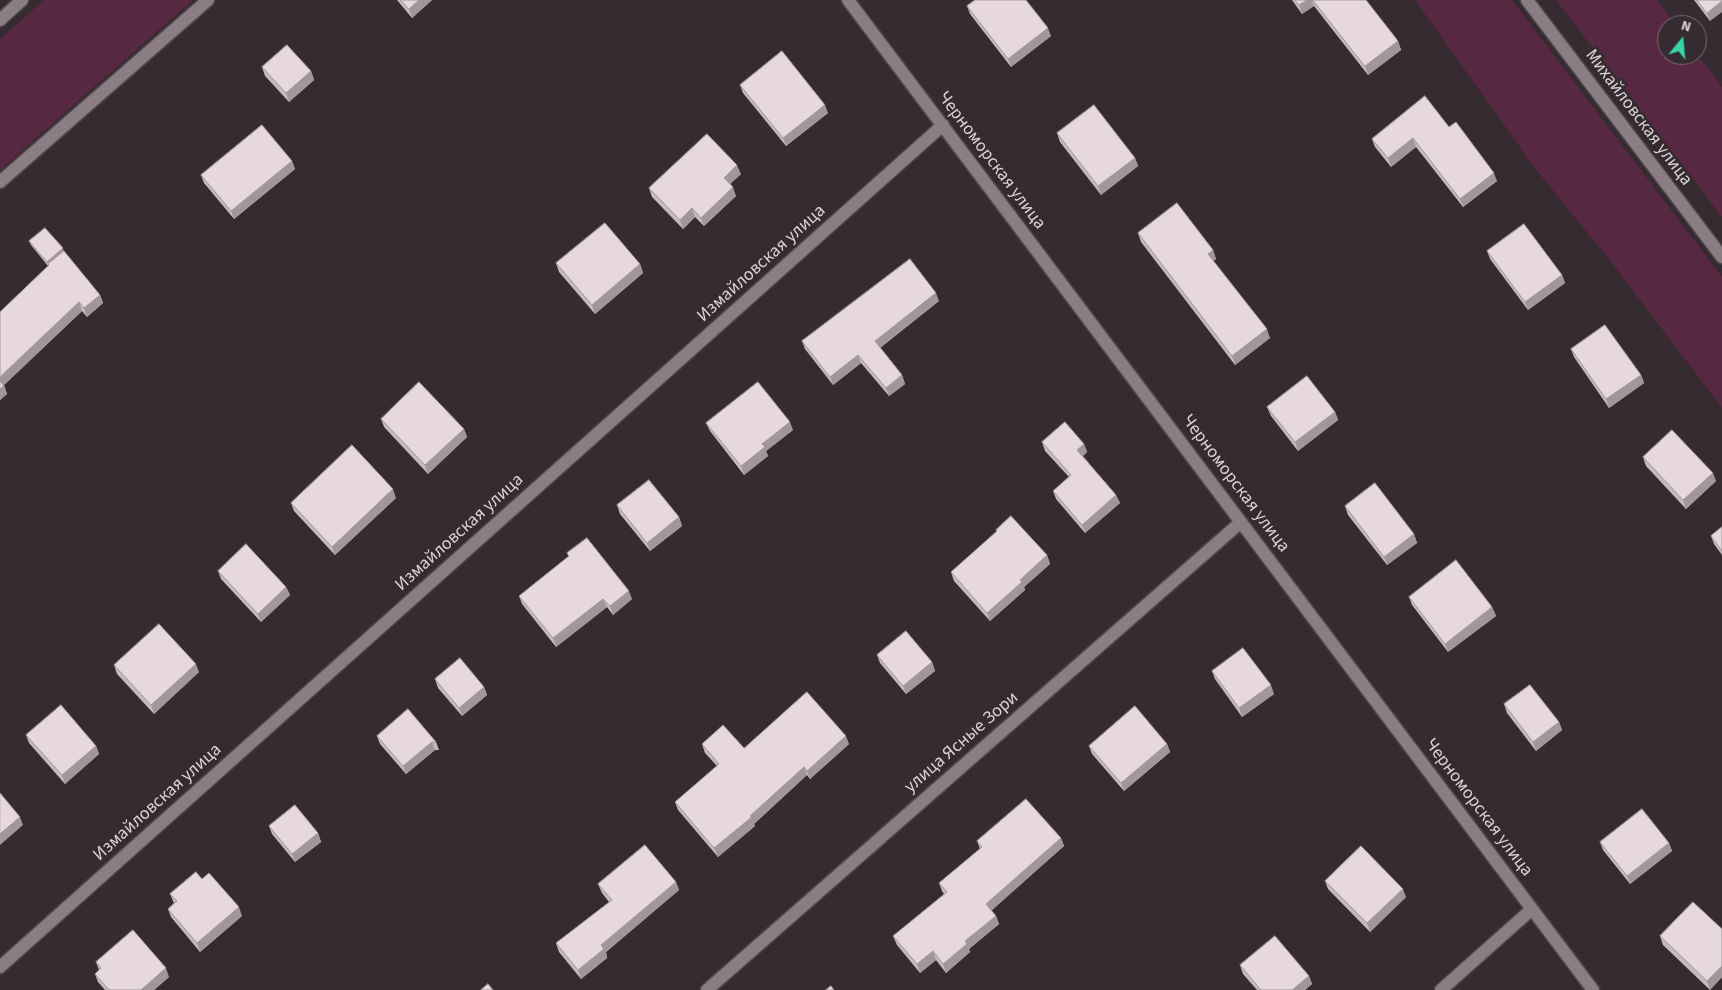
<!DOCTYPE html>
<html>
<head>
<meta charset="utf-8">
<style>
  body { margin:0 }
  #map { position:relative; width:1722px; height:990px; overflow:hidden; background:#362b30; font-family:"Source Sans 3",sans-serif }
  canvas { display:block }
  .north { position:absolute; left:1657px; top:15px; width:50px; height:50px; box-sizing:border-box; background:#362b30; border:1px solid #786e72; border-radius:50%; rotate:17deg; font-size:14px; font-weight:700; line-height:20px; text-align:center; color:#dad3d6 }
  .north::after { content:''; display:block; margin:auto; width:18px; height:22px; background:#36d4a6; clip-path:polygon(50% 0,100% 100%,50% 72%,0 100%) }
</style>
</head>
<body>
<div id="map">
<canvas width="1722" height="990"></canvas>
<div class="north">N</div>
</div>
<script>
const c = document.querySelector('canvas').getContext('2d');
c.lineJoin = 'round';
function fillPath(path, color) {
  c.fillStyle = color;
  c.fill(path, 'evenodd');
}
function strokePath(path, color, width, dash) {
  c.strokeStyle = color;
  c.lineWidth = width;
  c.lineCap = dash ? 'butt' : 'round';
  c.setLineDash(dash || []);
  c.stroke(path);
}
function write(font, color, halo, rows, align = 'center') {
  c.font = font + ' "Source Sans 3",sans-serif';
  c.lineWidth = 5;
  c.setLineDash([]);
  c.textBaseline = 'middle';
  c.strokeStyle = halo;
  c.fillStyle = color;
  for (const [text, x, y, turn = 0] of rows) {
    c.save();
    c.translate(x, y);
    c.rotate((+turn || 0) * Math.PI / 180);
    c.textAlign = isNaN(turn) ? turn : align;
    if (halo) c.strokeText(text, 0, 0);
    c.fillText(text, 0, 0);
    c.restore();
  }
}
const green = new Path2D(`
  M44,0h149l-193,170v-131z
  M1415,0h97l210,277v131l-110,-145 -78,-96z
  M1556,0h101l19,25h-9v30l30,-1 25,33v130z`);
const minor = new Path2D(`
  M848,0l745,990
  M1527,0l195,257
  M0,20l22,-20
  M0,182l208,-182
  M0,967l943,-842
  M707,990l534,-468
  M1441,990l91,-81`);
const wall = new Path2D(`
  M397,0h35l-20,18z
  M1292,0h74l32,41 3,9 -33,25 -54,-69 -12,8z
  M1694,0h28l-12,21z
  M967,6l84,30 -40,31 -41,-53z
  M262,67l49,4 3,9 -25,22 -24,-26z
  M740,85l88,28 -42,33 -43,-53z
  M1449,127l48,54 -34,26 -47,-60 -25,20 -16,-20 -3,-8z
  M1057,133l78,25 3,8 -37,29 -41,-53z
  M292,161l3,8 -61,50 -30,-36 -3,-8z
  M741,174l-11,10 6,12 -32,30 -9,-9 -12,12 -31,-32 -3,-9z
  M1138,233l75,17 3,9 -3,2 57,77 -35,27 -94,-123z
  M29,241l34,10 37,44 3,8 -16,14 -5,-6 -78,74 3,9 -7,6v-88l48,-46 -17,-21z
  M1487,251l75,24 3,8 -37,27 -38,-51z
  M556,263l84,1 3,9 -48,41 -36,-42z
  M939,301l-59,47 22,27 3,9 -16,12 -28,-33 -28,22 -28,-36 -3,-8z
  M1571,349l70,26 3,8 -35,25 -35,-51z
  M1267,407l68,5 3,8 -40,31 -27,-35z
  M381,419l83,10 3,8 -39,37 -44,-47z
  M706,423l87,7 -27,21 2,5 -24,19 -34,-44z
  M1042,442l42,2 3,8 -4,4 33,39 4,8 -35,30 -29,-34 -3,-8 16,-14 -24,-26z
  M1643,457l73,24 -30,28 -40,-43z
  M396,498l-61,57 -41,-44 -3,-8z
  M617,505l62,12 3,9 -32,25 -30,-37z
  M1345,506l69,28 3,9 -30,22 -39,-50z
  M1722,527v28l-8,-11 -3,-8z
  M996,530l51,25 3,9 -26,23 1,3 -35,31 -36,-40 -3,-9 46,-40z
  M567,553l65,46 -19,16 -6,-8 -51,40 -34,-43 -3,-8 50,-40z
  M218,571l68,16 4,8 -29,27 -40,-43z
  M1409,597l83,10 4,9 -48,36 -36,-47z
  M877,655l55,7 3,9 -29,23 -26,-31z
  M114,665l85,7 -45,42 -37,-40z
  M1212,671l62,23 -32,23 -27,-38z
  M435,679l49,8 3,8 -25,21 -24,-28z
  M1504,704l55,18 3,8 -26,21 -29,-38z
  M26,735l70,11 3,8 -34,30 -36,-41z
  M377,736l59,6 3,8h-4l-29,24 -26,-30z
  M702,744l42,4 105,-4 -39,35 -3,-4 -53,49 1,2 -37,31 -40,-47 -3,-8 42,-36 -12,-13z
  M1167,744l3,8 -46,39 -32,-37 -3,-8z
  M269,826l49,7 3,9 -26,20 -23,-28z
  M1061,838l3,8 -73,64 5,6 3,8 -30,25 1,3 -24,21 -10,-13 -16,13 -23,-28 -4,-9 51,-42 -2,-3 -3,-8 41,-34 -3,-8z
  M1600,842l69,1 3,8 -42,33 -27,-34z
  M202,879l40,37 -42,36 -29,-35 -3,-8 6,-6 -4,-9z
  M1325,881l81,16 -36,35 -42,-43z
  M676,882l3,8 -73,62 1,6 -26,21 -22,-27 -3,-9 53,-41 -7,-9 -4,-9z
  M1722,929v48l-12,13 -47,-45 -3,-9z
  M96,962l73,15 -15,13h-49l-7,-8 -3,-8 4,-4z
  M1240,965l69,11 3,8 -7,6h-48l-14,-16z`);
const shadedWall = new Path2D(`
  M419,0h13l-20,18 -3,-9z
  M1307,0h5l2,6 -12,8 -3,-9z
  M1722,1v11l-12,9 -3,-8z
  M1048,28l3,8 -40,31 -3,-8z
  M1398,41l3,9 -33,25 -3,-9z
  M311,71l3,9 -25,22 -3,-9z
  M825,105l3,8 -42,33 -3,-8z
  M1413,138l3,9 -25,20 -3,-9z
  M1135,158l3,8 -37,29 -3,-9z
  M292,161l3,8 -61,50 -3,-8z
  M737,165l4,9 -14,13 -3,-9z
  M1494,173l3,8 -34,26 -3,-8z
  M733,187l3,9 -32,30 -3,-8z
  M692,208l3,9 -12,12 -3,-9z
  M63,248l1,5 -15,13 -2,-4z
  M1213,250l3,9 -5,4 -3,-9z
  M640,264l3,9 -48,41 -3,-9z
  M1562,275l3,8 -37,27 -3,-8z
  M936,293l3,8 -61,48 -3,-8z
  M100,295l3,8 -16,14 -3,-9z
  M79,302l3,9 -81,77 -1,-4v-7z
  M1267,329l3,9 -35,27 -3,-9z
  M858,355l3,8 -28,22 -3,-8z
  M902,375l3,9 -16,12 -3,-8z
  M1641,375l3,8 -35,25 -3,-9z
  M4,386l3,8 -7,6v-11z
  M1335,412l3,8 -40,31 -3,-9z
  M790,422l3,8 -27,21 2,5 -24,19 -3,-9 21,-22z
  M464,429l3,8 -39,37 -3,-9z
  M1084,444l3,8 -7,6 -3,-8z
  M1713,473l3,8 -30,28 -3,-9z
  M393,489l3,9 -61,57 -3,-8z
  M1116,495l4,8 -35,30 -3,-8z
  M679,517l3,9 -32,25 -3,-8z
  M1414,534l3,9 -30,22 -3,-8z
  M1047,555l3,9 -26,23 1,3 -35,31 -3,-8 33,-33z
  M286,587l4,8 -29,27 -3,-8z
  M629,591l3,8 -19,16 -3,-9z
  M603,599l4,8 -51,40 -3,-9z
  M1492,607l4,9 -48,36 -3,-8z
  M932,662l3,9 -29,23 -3,-8z
  M196,664l3,8 -45,42 -3,-9z
  M1271,685l3,9 -32,23 -3,-9z
  M484,687l3,8 -25,21 -3,-8z
  M1559,722l3,8 -26,21 -3,-9z
  M846,736l3,8 -39,35 -3,-8z
  M432,742l3,8 -29,24 -3,-8z
  M1167,744l3,8 -46,39 -3,-8z
  M96,746l3,8 -34,30 -3,-9z
  M804,767l3,8 -53,49 1,2 -37,31 -4,-9z
  M20,817l3,8 -23,20v-11z
  M318,833l3,9 -26,20 -3,-8z
  M1061,838l3,8 -75,67 -3,-9z
  M1669,843l3,8 -42,33 -3,-8z
  M676,882l3,8 -73,62 1,6 -26,21 -3,-9 23,-25z
  M1403,889l3,8 -36,35 -3,-9z
  M239,907l3,9 -42,36 -3,-9z
  M996,916l3,8 -30,25 1,3 -24,21 -3,-9 22,-23z
  M933,951l3,9 -16,13 -3,-9z
  M1722,966v11l-12,13 -3,-9z
  M166,968l3,9 -15,13h-13z
  M1309,976l3,8 -7,6h-13z`);
const building = new Path2D(`
  M401,0h18l-10,9z
  M975,0h51l22,28 -40,31 -41,-53z
  M1295,0h12l-8,5z
  M1313,0h53l32,41 -33,25z
  M1697,0h25v1l-15,12z
  M287,45l24,26 -25,22 -24,-26z
  M782,51l43,54 -42,33 -43,-53z
  M1425,96l24,31 7,-5 38,51 -34,26 -47,-61 -25,20 -16,-19z
  M1094,105l41,53 -37,28 -41,-53z
  M262,125l30,36 -61,50 -30,-36z
  M707,134l30,31 -13,13 9,9 -32,31 -9,-10 -12,12 -31,-32z
  M1177,203l36,47 -5,4 59,75 -35,27 -94,-123z
  M605,223l35,41 -48,41 -36,-42z
  M1524,224l38,51 -37,27 -38,-51z
  M45,228l18,20 -16,14 -18,-21z
  M64,251l36,44 -16,13 -5,-6 -79,75v-65l49,-47 -1,-1z
  M910,259l26,34 -61,48 27,34 -16,13 -28,-33 -28,22 -28,-36z
  M1605,325l36,50 -35,24 -35,-50z
  M1307,376l28,36 -40,30 -28,-35z
  M0,381l4,5 -4,3z
  M419,382l45,47 -39,36 -44,-46z
  M758,382l32,40 -28,22 3,3 -24,19 -35,-43z
  M1065,422l19,22 -7,6 39,45 -34,30 -29,-34 18,-16 -29,-33z
  M1672,430l41,43 -30,27 -40,-43z
  M352,445l41,44 -61,58 -41,-44z
  M649,480l30,37 -32,26 -30,-38z
  M1375,483l39,51 -30,23 -39,-51z
  M1011,516l36,39 -27,25 2,2 -35,31 -36,-41 46,-41 -1,-1z
  M1722,527v24l-11,-15z
  M587,538l42,53 -19,15 -7,-7 -50,39 -34,-42 50,-40 -2,-3z
  M246,544l40,43 -28,27 -40,-43z
  M1456,560l36,47 -47,37 -36,-47z
  M159,624l37,40 -45,41 -37,-40z
  M906,631l26,31 -29,24 -26,-31z
  M1243,648l28,37 -32,23 -27,-37z
  M460,658l24,29 -25,21 -24,-29z
  M1530,685l29,37 -26,20 -29,-38z
  M807,692l39,44 -39,35 -3,-4 -54,49 2,1 -38,31 -39,-46 44,-38 -17,-20 21,-19 21,23z
  M61,705l35,41 -34,29 -36,-40z
  M1135,706l32,38 -46,39 -32,-37z
  M408,709l28,33h-4l-29,24 -26,-30z
  M0,793l20,24 -20,17z
  M1026,799l35,39 -75,66 10,12 -31,25 2,3 -24,20 -10,-13 -16,13 -24,-28 54,-44 -8,-9 43,-36 -5,-6z
  M295,805l23,28 -26,21 -23,-28z
  M1642,809l27,34 -42,33 -27,-34z
  M645,845l31,37 -75,63 3,4 -26,21 -22,-27 56,-43 -14,-16z
  M1361,846l42,43 -36,34 -42,-42z
  M196,872l6,7 7,-6 30,34 -42,36 -29,-34 9,-8 -7,-7z
  M1693,902l29,27v37l-15,15 -47,-45z
  M133,930l33,38 -25,22h-32l-14,-16 6,-6 -5,-6z
  M1275,936l34,40 -17,14h-31l-21,-25z
  M488,984l5,6h-12z
  M831,986l3,4h-8z`);
const streetNames = [
  ["Михайловская улица",1638,118,53],
  ["Черноморская улица",991,161,53],
  ["Измайловская улица",762,264,-42],
  ["Черноморская улица",1235,484,53],
  ["Измайловская улица",460,533,-42],
  ["улица Ясные Зори",962,743,-41],
  ["Измайловская улица",158,803,-42],
  ["Черноморская улица",1478,808,53]
];
fillPath(green, '#572841');
strokePath(minor, '#52494d', 15);
strokePath(minor, '#8a7d83', 12);
fillPath(wall, '#c6babf');
fillPath(shadedWall, '#a1979b');
fillPath(building, '#e6d8de');
strokePath(building, '#a1979b', 1);
write('18px', '#dad3d6', '#362b30', streetNames);
</script>
</body>
</html>
